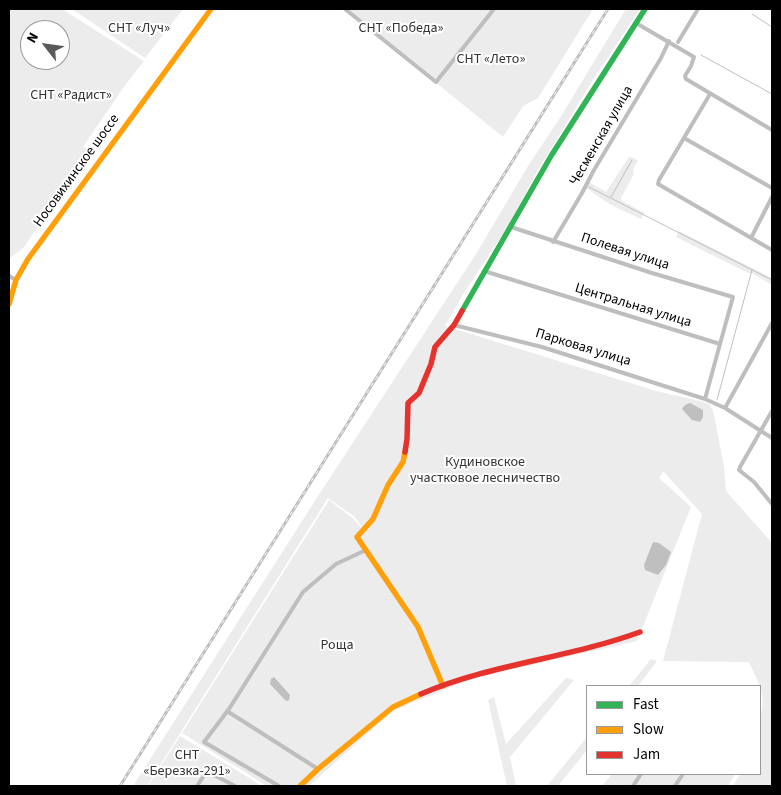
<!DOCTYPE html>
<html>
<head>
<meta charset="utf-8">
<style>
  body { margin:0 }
  #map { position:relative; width:781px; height:795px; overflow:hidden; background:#fff; font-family:"Source Sans 3",sans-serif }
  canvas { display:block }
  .frame { position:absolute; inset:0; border:10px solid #000; pointer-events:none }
  .legend { position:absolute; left:586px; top:685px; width:175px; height:90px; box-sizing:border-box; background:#fff; border:1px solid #999; margin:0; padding:6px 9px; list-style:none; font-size:15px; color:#000 }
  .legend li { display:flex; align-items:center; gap:10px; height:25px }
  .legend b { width:25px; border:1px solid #999 }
  .north { position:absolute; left:20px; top:20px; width:50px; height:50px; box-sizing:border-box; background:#fff; border:1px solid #999; border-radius:50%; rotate:300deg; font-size:14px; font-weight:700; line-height:20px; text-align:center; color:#000 }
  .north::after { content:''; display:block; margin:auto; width:18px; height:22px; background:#595959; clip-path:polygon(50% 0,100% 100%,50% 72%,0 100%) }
</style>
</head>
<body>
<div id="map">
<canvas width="781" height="795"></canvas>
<div class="frame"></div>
<ul class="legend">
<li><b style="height:6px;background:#30b455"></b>Fast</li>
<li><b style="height:6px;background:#ff9f0a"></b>Slow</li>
<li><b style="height:6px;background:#e5322d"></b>Jam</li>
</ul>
<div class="north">N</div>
</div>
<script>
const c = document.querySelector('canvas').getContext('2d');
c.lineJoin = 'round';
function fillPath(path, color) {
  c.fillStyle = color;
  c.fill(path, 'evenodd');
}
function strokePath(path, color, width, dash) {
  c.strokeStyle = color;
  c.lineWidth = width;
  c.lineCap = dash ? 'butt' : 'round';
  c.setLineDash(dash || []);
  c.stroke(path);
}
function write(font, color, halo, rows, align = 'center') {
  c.font = font + ' "Source Sans 3",sans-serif';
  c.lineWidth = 4;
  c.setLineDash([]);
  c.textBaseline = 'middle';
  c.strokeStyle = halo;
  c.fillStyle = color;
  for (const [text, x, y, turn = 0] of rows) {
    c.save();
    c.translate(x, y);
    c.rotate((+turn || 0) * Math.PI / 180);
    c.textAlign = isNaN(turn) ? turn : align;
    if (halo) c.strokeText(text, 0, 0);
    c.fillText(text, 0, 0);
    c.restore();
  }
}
const green = new Path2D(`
  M9,9h53l82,52 -21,27 -40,59 7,3 -66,97 -15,12zM30,30h30v30h-30z
  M72,9h111l-38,49z
  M345,9h248l-55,89 -15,8 -20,31z
  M626,9h14l-46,69 -60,99 -26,49 -46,70 -17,30 211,65 44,10 9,3 4,6 11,56 2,25 46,52v243h-39l7,-12h20v-48l3,-28 -3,-12 -11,-24 -86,-1 39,-147 -39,-43 -4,7 32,29 -54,134 -162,37 -81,32 -85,76h-42l-85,-53 147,-233 25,19 13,16 -12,-18 -27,-19 -181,288h-14l187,-293 156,-239 52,-88 30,-45z
  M629,157l5,1 4,3 -5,8 1,5 -13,24 1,3 23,12 -4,6 -30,-14 -25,-17 3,-6 17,10z
  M679,231l93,47v7l-20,-12h-4l-72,-36z
  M651,659l6,2 -19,25h-9z
  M566,678l8,2 -64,77 6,29h-9l-19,-86 6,-3 12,47z
  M180,736l71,43 10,7h-113z
  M587,737v13l-29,36h-11z
  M612,774h123l-7,12h-126z`);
const water = new Path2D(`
  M690,403l13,7v7l-3,5 -8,-2 -10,-11 3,-4z
  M653,542l6,1 12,9 -5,13 -8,10 -13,-5 -1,-5z
  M274,677l16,18 -1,5 -2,1 -2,-1 -15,-16 1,-5z`);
const stream = new Path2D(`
  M752,14l20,13
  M701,55l71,39
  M589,187l183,93
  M611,197l21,-37
  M717,400l35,-130`);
const street = new Path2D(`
  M345,9l91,73 58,-73
  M636,23l58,34 -3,9 -6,10 1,3 86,51
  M678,42l20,-33
  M710,94l-51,86 -1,4 114,66
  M684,138l88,50
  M511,227l141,46 81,24 -13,47
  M751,238l21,-41
  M553,242l29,-49 12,-23 67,-112 8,-17
  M484,271l236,73 -15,55
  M9,276l7,4
  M454,325l88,22 163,52 20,9 47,30
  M725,408l47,-85
  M772,411l-32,56 -1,3 15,12 18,22
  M227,711l91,58
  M197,786l8,-12 3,-2 27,14
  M279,786l-75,-44 25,-33 74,-117 33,-28 30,-14
  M633,786l8,-12
  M675,786l8,-12`);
const fast = new Path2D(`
  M462,311l89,-155 94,-147`);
const slow = new Path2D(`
  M9,304l7,-24 12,-21 183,-250
  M405,452l-2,10 -15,23 -15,34 -16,18 61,90 25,59
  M300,786l18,-17 75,-62 28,-13`);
const jam = new Path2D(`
  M405,452l2,-13 1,-36 11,-10 12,-29 4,-17 19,-22 8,-14
  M421,694c70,-30 148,-36 219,-62`);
const rail = new Path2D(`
  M120,786l488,-777`);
const parkNames = [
  ["СНТ «Луч»",139,29],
  ["СНТ «Победа»",401,29],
  ["СНТ «Лето»",491,60],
  ["СНТ «Радист»",71,96],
  ["Кудиновское",485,463],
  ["участковое лесничество",485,479],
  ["Роща",337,646],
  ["СНТ",187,756],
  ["«Березка-291»",187,772]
];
const streetNames = [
  ["Чесменская улица",602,136,-60],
  ["Носовихинское шоссе",77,171,-54],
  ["Полевая улица",625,252,18],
  ["Центральная улица",633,306,17],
  ["Парковая улица",583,348,17]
];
fillPath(green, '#ececec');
fillPath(water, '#bfbfbf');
strokePath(stream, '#bfbfbf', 1);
strokePath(street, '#bebebe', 4);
strokePath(fast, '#30b455', 5.5);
strokePath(slow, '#ff9f0a', 5.5);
strokePath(jam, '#e5322d', 5.5);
strokePath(rail, '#bebebe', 3);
strokePath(rail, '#fff', 1, [4]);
write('14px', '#333', '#fff', parkNames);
write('14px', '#000', '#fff', streetNames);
</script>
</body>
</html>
